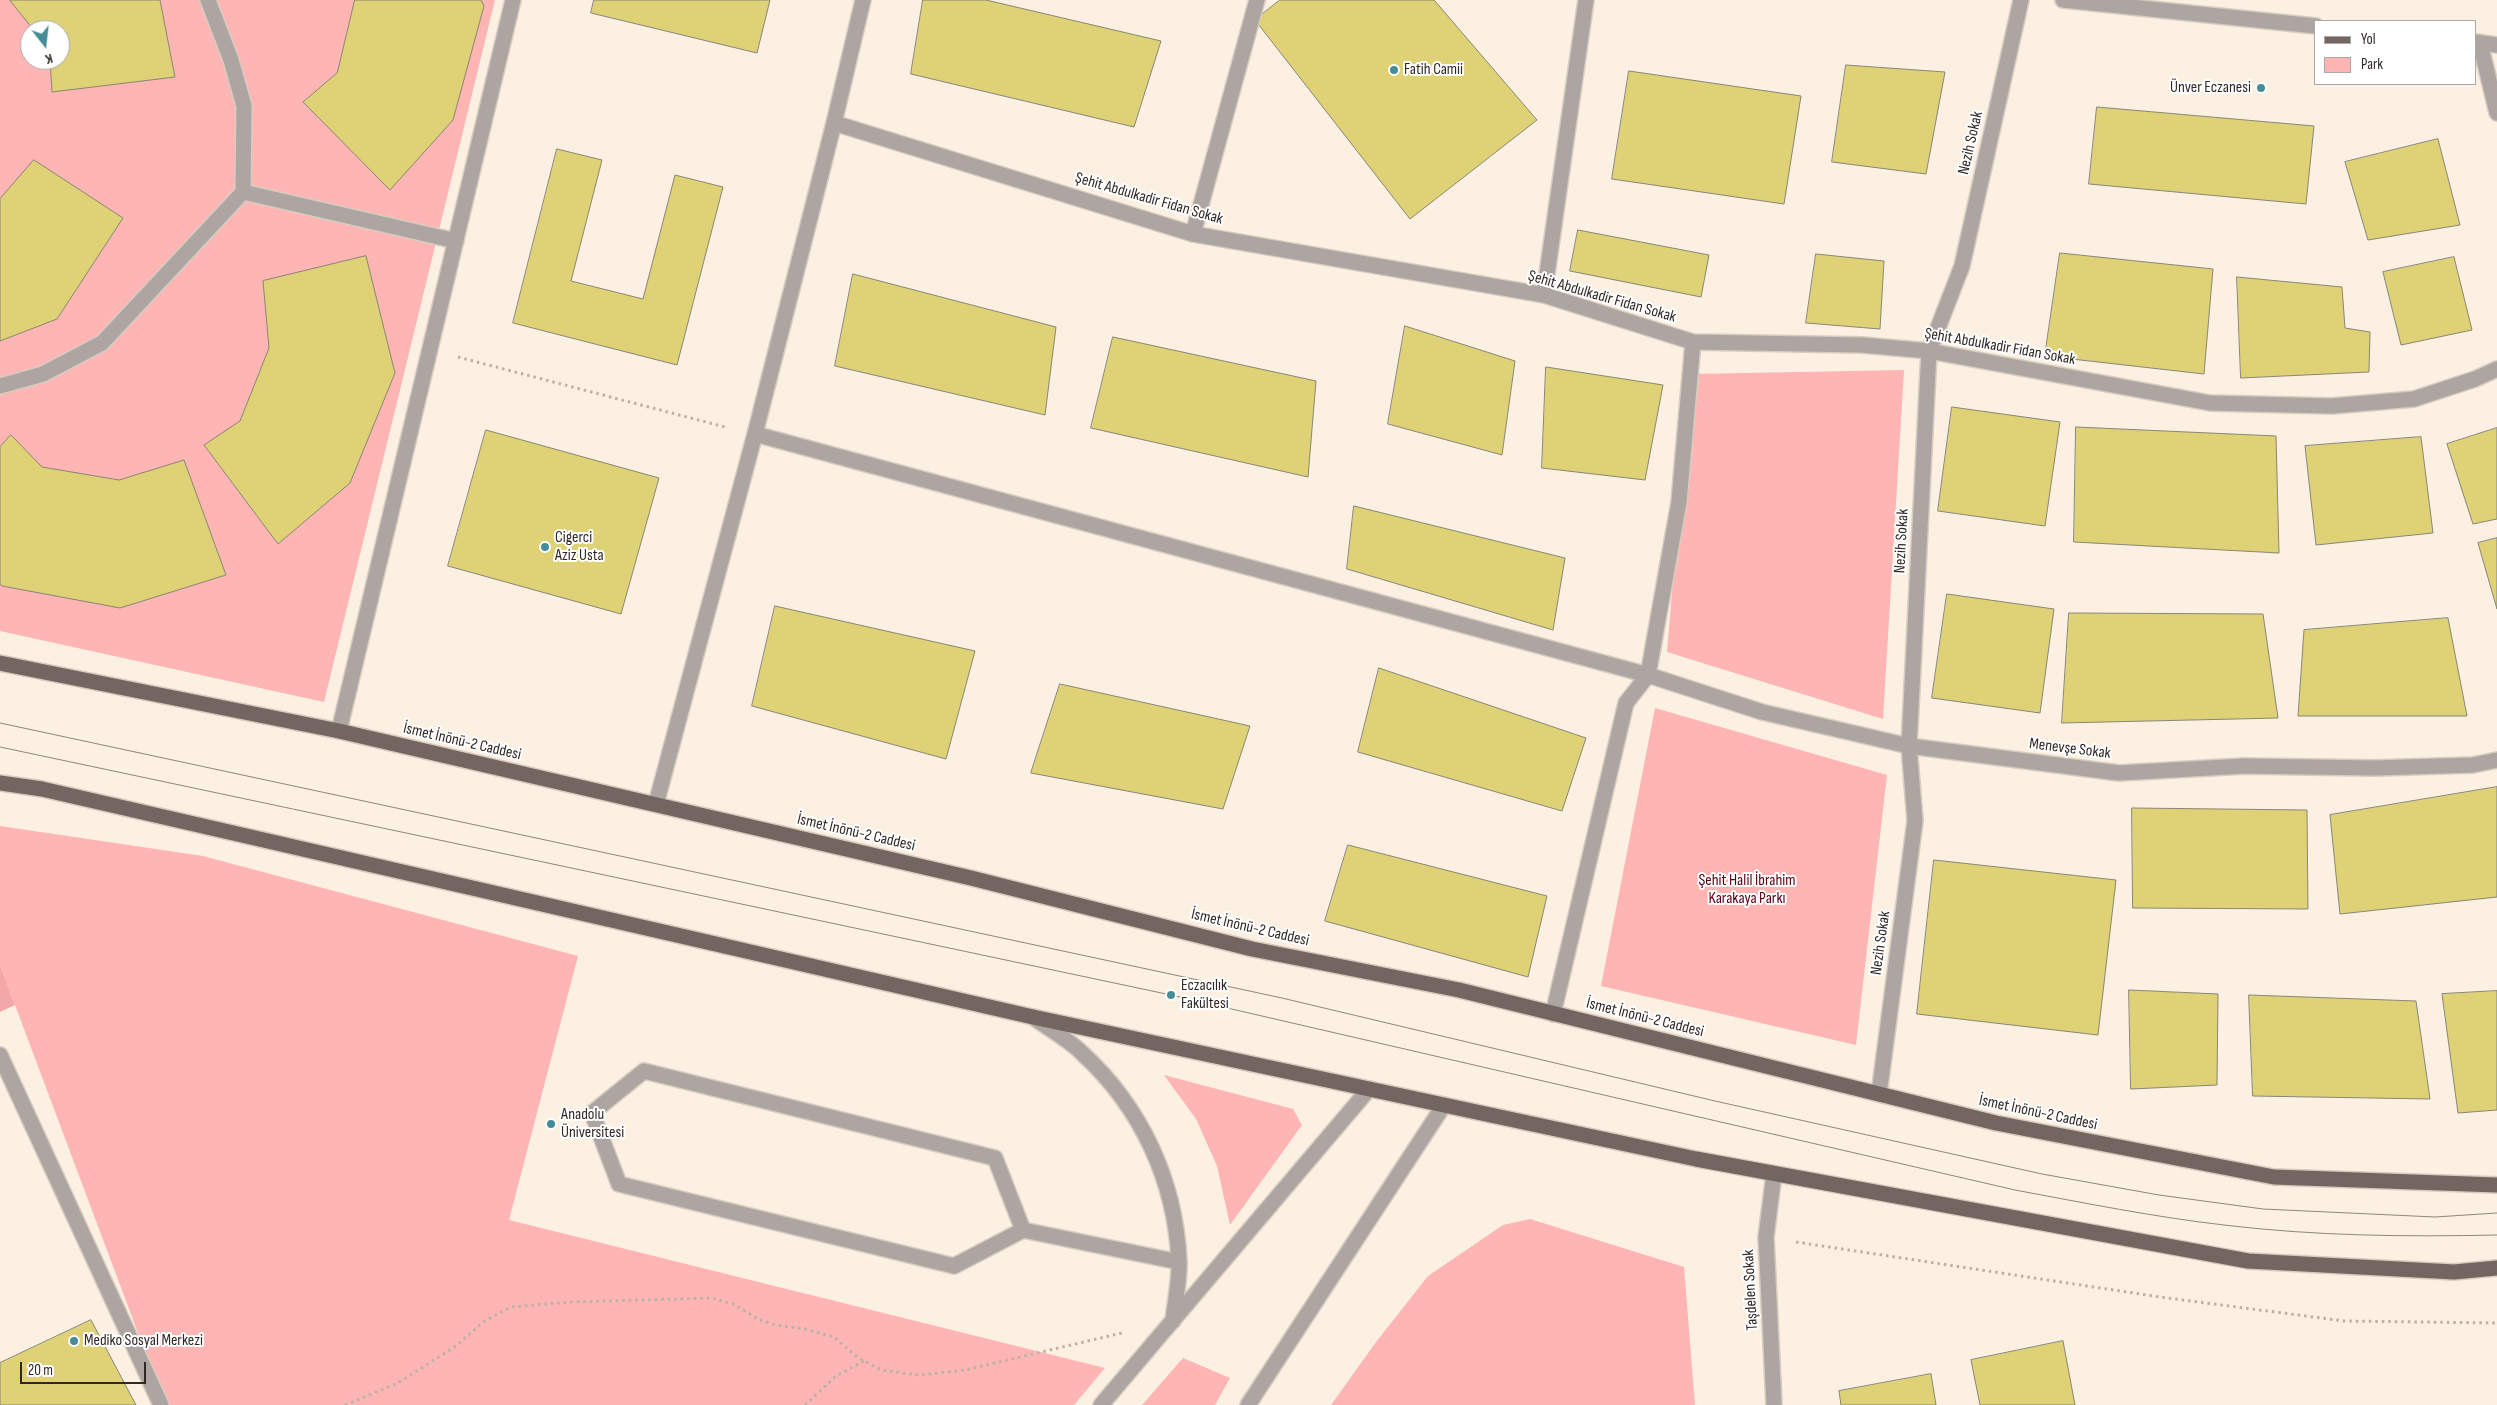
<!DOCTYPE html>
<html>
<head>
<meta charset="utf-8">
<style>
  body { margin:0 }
  #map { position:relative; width:2497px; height:1405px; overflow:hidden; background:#fcf0e2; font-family:"Sofia Sans Condensed",sans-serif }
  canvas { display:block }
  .legend { position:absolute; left:2314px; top:20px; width:162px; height:65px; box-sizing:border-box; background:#fff; border:1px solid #aba9a7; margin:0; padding:6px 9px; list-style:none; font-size:15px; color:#2e2924 }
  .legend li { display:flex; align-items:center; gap:10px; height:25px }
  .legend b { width:25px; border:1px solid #aba9a7 }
  .north { position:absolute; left:20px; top:20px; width:50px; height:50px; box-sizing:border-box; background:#fff; border:1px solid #aba9a7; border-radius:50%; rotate:164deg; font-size:14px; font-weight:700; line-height:20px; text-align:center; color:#2e2924 }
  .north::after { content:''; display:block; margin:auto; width:18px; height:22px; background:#468c97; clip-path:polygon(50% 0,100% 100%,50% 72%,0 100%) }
  .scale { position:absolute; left:20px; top:1362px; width:126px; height:22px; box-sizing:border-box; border:2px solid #2e2924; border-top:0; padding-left:6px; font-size:15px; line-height:18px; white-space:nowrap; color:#2e2924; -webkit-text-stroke:4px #fff; paint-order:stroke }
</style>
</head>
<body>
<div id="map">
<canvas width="2497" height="1405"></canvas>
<ul class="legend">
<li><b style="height:6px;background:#736660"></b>Yol</li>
<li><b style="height:14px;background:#feb5b4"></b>Park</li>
</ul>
<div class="north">K</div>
<div class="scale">20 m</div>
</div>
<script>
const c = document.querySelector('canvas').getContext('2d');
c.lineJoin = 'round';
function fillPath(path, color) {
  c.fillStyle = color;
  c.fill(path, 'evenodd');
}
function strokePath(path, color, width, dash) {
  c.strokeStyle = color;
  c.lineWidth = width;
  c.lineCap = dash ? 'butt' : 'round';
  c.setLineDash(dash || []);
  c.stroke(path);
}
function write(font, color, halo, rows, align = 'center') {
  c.font = font + ' "Sofia Sans Condensed",sans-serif';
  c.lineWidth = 4;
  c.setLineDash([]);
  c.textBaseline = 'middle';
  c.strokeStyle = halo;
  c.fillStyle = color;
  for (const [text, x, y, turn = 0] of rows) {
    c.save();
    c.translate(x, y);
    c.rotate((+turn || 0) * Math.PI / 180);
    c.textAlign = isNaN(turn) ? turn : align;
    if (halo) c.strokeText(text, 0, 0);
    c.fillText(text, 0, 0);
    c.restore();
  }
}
const green = new Path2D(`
  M0,0h495l-171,702 -324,-71zM30,30h30v30h-30z
  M1904,370l-21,349 -216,-67 23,-278z
  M1655,708l232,67 -31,270 -255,-59z
  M0,826l203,30 375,100 -69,264 596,148 -31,37h-909l-165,-440z
  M1164,1075l129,34 9,16 -72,100 -13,-59 -21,-47z
  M1530,1219l154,48 11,138h-364l45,-63 52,-66 75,-51z
  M1183,1358l47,20 -15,27h-73z`);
const forest = new Path2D(`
  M0,965l15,40 -15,7z`);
const building = new Path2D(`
  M10,0h150l15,77 -123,15 -2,-32h10v-30h-26z
  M355,0h126l3,6 -31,114 -63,70 -87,-88 34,-29z
  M594,0h176l-13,53 -166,-40z
  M923,0h63l175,41 -27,86 -223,-53z
  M1280,0h154l103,120 -127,99 -155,-199z
  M1846,65l99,7 -19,102 -94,-12z
  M1629,71l172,25 -17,108 -172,-25z
  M2097,107l217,19 -8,78 -217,-20z
  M2438,139l22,86 -92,15 -23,-78z
  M557,149l45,11 -31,121 72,18 32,-124 48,12 -46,178 -164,-42z
  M34,160l89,58 -66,101 -57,22v-142z
  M1578,230l131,25 -8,42 -131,-26z
  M2060,253l153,16 -9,105 -159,-18z
  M1816,254l68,7 -4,68 -74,-6z
  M366,256l29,117 -45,110 -72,61 -74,-99 36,-24 29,-73 -6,-67z
  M2454,257l18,73 -71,15 -18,-73z
  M853,274l203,53 -11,88 -210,-49z
  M2237,277l105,10 3,41 25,4 -1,40 -128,6z
  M1405,326l110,35 -13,94 -114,-31z
  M1113,337l203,44 -8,96 -217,-49z
  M1546,367l117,18 -18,95 -103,-12z
  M1952,407l108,15 -15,104 -107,-15z
  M2076,427l200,9 3,117 -205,-11z
  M2497,428v91l-24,5 -26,-80z
  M486,430l173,48 -38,136 -173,-48z
  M11,435l31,32 77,13 65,-20 42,115 -106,33 -118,-22 -2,-2v-137z
  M2421,437l12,96 -117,12 -11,-99z
  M1354,506l211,52 -12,72 -206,-61z
  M2497,538v71l-19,-66z
  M1947,594l107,15 -14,104 -108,-15z
  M775,606l200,45 -29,108 -194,-53z
  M2069,613l194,1 15,104 -216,5z
  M2448,618l19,98h-169l6,-86z
  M1379,668l207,70 -24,73 -204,-59z
  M1060,684l190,42 -27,83 -192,-36z
  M2497,787v110l-157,17 -10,-99z
  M2132,808l175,2 1,99 -175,-1z
  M1348,845l199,51 -19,81 -203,-56z
  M1934,860l182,20 -18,155 -181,-21z
  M2129,990l89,4 -1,91 -86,4z
  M2497,991v119l-39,3 -16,-119z
  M2249,995l167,6 14,98 -177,-3z
  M91,1320l45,85h-136v-42z
  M2063,1341l12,64h-95l-9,-45z
  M1931,1374l5,31h-95l-2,-14z`);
const path = new Path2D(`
  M458,357l267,70
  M1796,1242l364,55 184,24 153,2
  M345,1405l51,-21 60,-38 27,-24 28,-15 60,-5 141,-4 21,6 27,16 16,5 29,4 29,8 23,20 24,13 38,5 46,-5 157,-37
  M805,1405l31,-29 28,-15`);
const minor = new Path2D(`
  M208,0l23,60 13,46 -1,86
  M863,0l-29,123 359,111 351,61 149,47 169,3 67,6 281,52 122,3 82,-7 61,-20 22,-10
  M2063,0l253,26
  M2476,42l21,3
  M2480,43l17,70
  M834,123l-79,311 893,241 114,37 147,34 210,27 125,-7 131,2 98,-3 24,-5
  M1193,234l64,-234
  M1544,295l42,-295
  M0,386l43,-12 59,-31 141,-151 213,49
  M339,731l174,-731
  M656,804l99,-370
  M1553,1014l73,-311 22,-28 31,-173 14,-160
  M1033,1017c16,12 35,22 49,36 59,54 93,127 97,207 1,20 -4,41 -6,61
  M0,1055l161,350
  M1879,1094l36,-273 -6,-75 20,-395 33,-85 59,-266
  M1774,1174l-8,63 8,168
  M1023,1230l-28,-72 -351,-87 -52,42 27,71 335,82 69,-36 156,32
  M1101,1405l268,-316
  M1248,1405l196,-300`);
const major = new Path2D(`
  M0,663l339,68 632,147 281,71 207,41 537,133 278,54 223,8
  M0,783l42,6 991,228 663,142 552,102 206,11 43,-4`);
const tram = new Path2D(`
  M0,723l1282,275 433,103 327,73 117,21 104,14 172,8 62,-4
  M0,747l1171,248 844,195c70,13 139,27 209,35 90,11 183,12 273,10`);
const markers = [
  [1394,70,5,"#468c97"],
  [2261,88,5,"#468c97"],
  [545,547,5,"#468c97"],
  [1171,995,5,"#468c97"],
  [551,1124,5,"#468c97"],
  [74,1341,5,"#468c97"]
];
const poiNames = [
  ["Fatih Camii",1404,70],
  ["Ünver Eczanesi",2251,88,"right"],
  ["Cigerci",555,538],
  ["Aziz Usta",555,556],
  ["Eczacılık",1181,986],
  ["Fakültesi",1181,1004],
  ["Anadolu",561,1115],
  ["Üniversitesi",561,1133],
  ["Mediko Sosyal Merkezi",84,1341]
];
const streetNames = [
  ["Nezih Sokak",1971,143,-77],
  ["Şehit Abdulkadir Fidan Sokak",1149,199,16],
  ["Şehit Abdulkadir Fidan Sokak",1602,297,16],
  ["Şehit Abdulkadir Fidan Sokak",2000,347,10],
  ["Nezih Sokak",1902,541,-87],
  ["İsmet İnönü-2 Caddesi",462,742,13],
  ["Menevşe Sokak",2070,749,7],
  ["İsmet İnönü-2 Caddesi",856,833,13],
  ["İsmet İnönü-2 Caddesi",1250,928,13],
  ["Nezih Sokak",1881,943,-82],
  ["İsmet İnönü-2 Caddesi",1645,1018,14],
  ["İsmet İnönü-2 Caddesi",2038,1113,12],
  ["Taşdelen Sokak",1751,1290,-93]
];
const parkNames = [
  ["Şehit Halil İbrahim",1747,881],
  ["Karakaya Parkı",1747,899]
];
fillPath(green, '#feb5b4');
fillPath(forest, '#f4a7a7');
fillPath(building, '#dfd175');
strokePath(building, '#888676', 1);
strokePath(minor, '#d7ccc0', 18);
strokePath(major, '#d7ccc0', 18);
strokePath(path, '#bbb1a6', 3, [2.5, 4]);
strokePath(minor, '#ada5a2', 15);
strokePath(major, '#736660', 15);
strokePath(tram, '#8d857c', 1);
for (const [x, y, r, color] of markers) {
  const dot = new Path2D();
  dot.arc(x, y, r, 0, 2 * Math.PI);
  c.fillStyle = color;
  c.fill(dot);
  strokePath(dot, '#fff', 2);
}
write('16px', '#2e2924', '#fff', poiNames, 'left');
write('16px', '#2e2924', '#fff', streetNames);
write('16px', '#570112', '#fff', parkNames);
</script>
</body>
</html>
